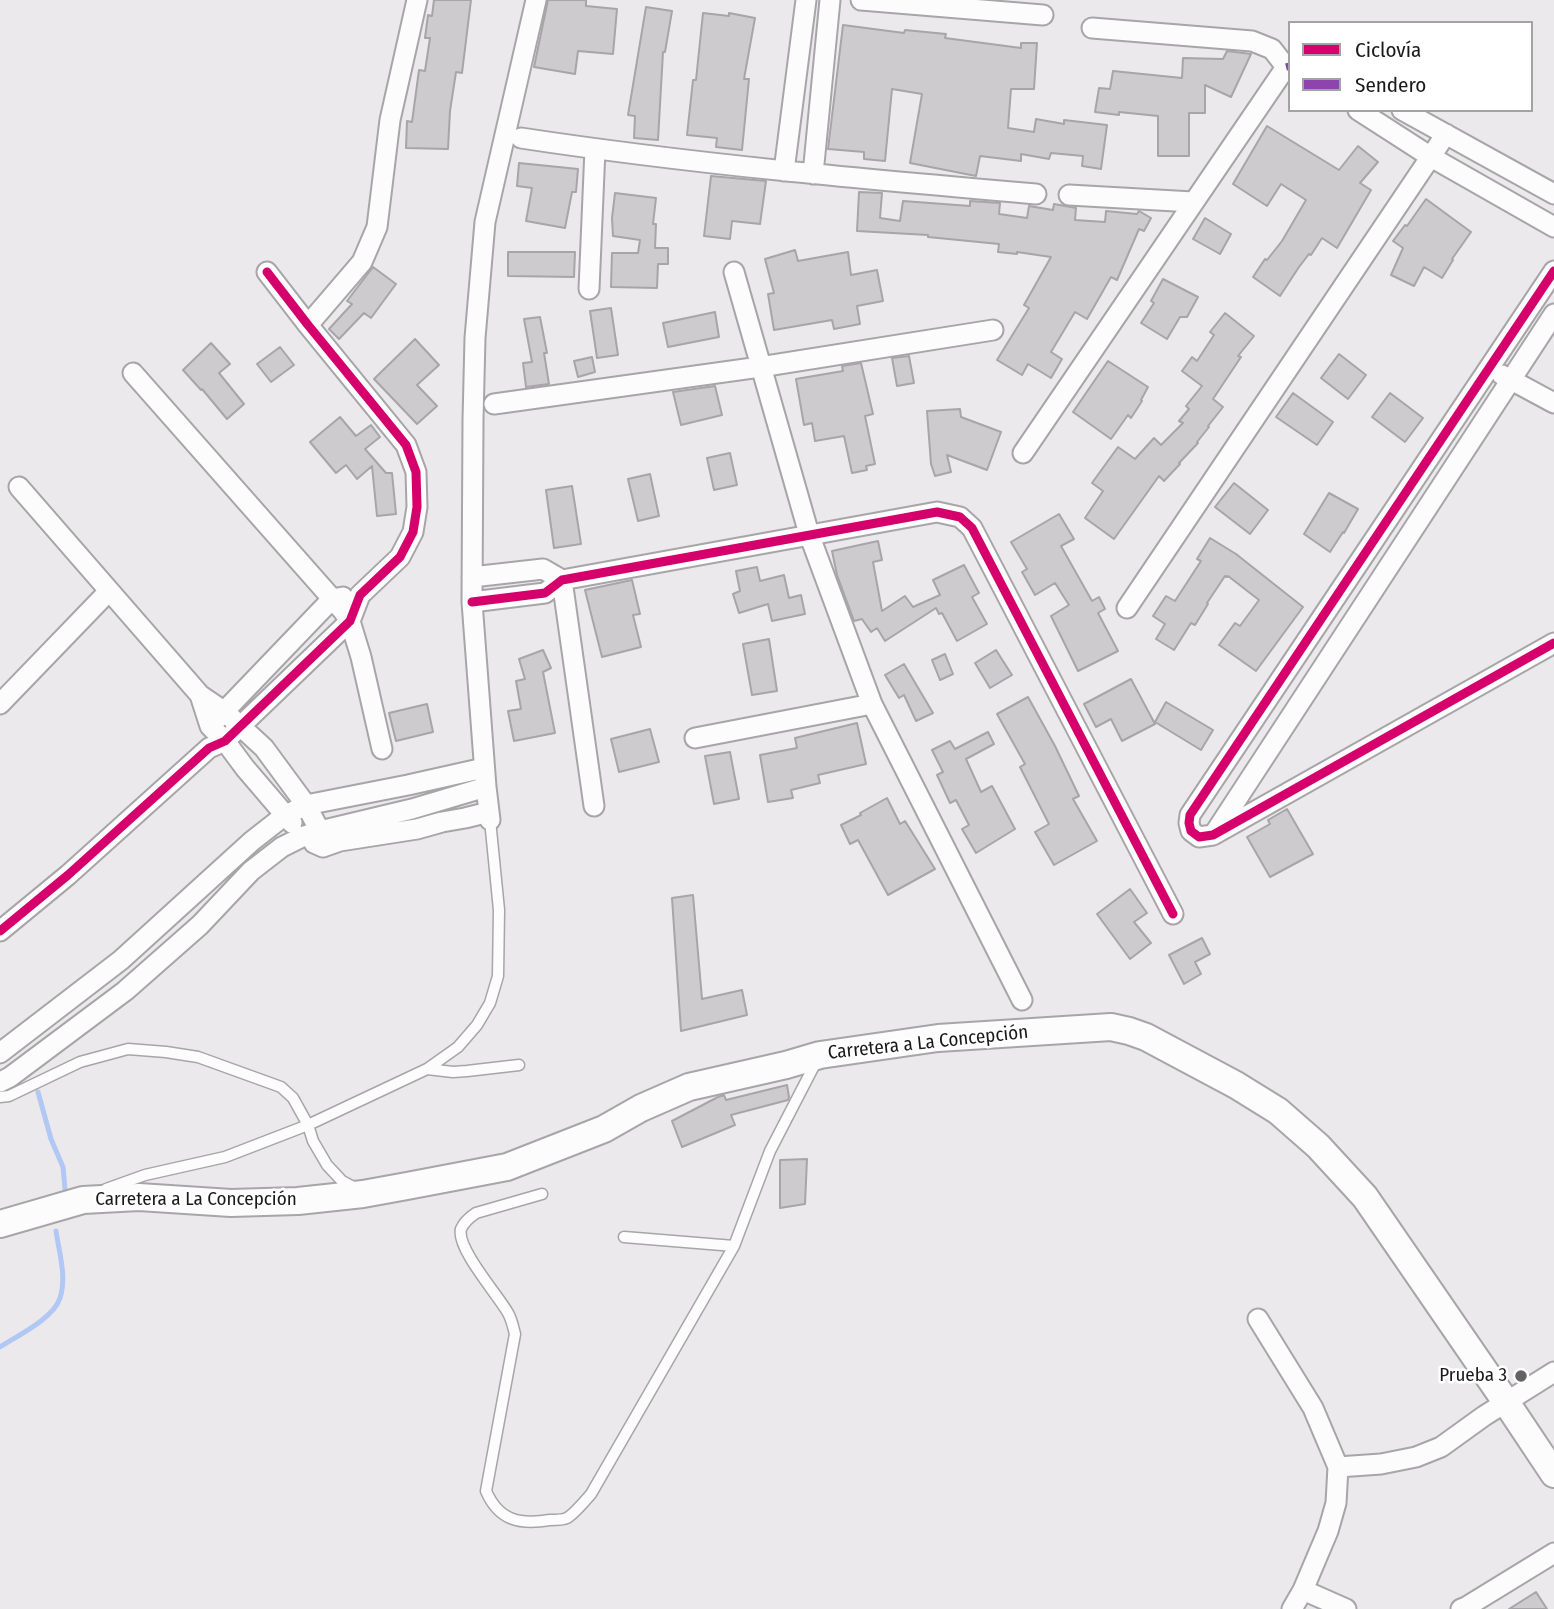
<!DOCTYPE html>
<html>
<head>
<meta charset="utf-8">
<style>
  body { margin:0 }
  #map { position:relative; width:1554px; height:1609px; overflow:hidden; background:#ece9ed; font-family:"Fira Sans Condensed",sans-serif }
  canvas { display:block }
  .legend { position:absolute; left:1288px; top:21px; width:245px; height:91px; box-sizing:border-box; background:#fff; border:2px solid #a3a3a4; margin:0; padding:9px 12px; list-style:none; font-size:21px; color:#1a181b }
  .legend li { display:flex; align-items:center; gap:14px; height:35px }
  .legend b { width:35px; border:2px solid #a3a3a4 }
</style>
</head>
<body>
<div id="map">
<canvas width="1554" height="1609"></canvas>
<ul class="legend">
<li><b style="height:9px;background:#d6006c"></b>Ciclovía</li>
<li><b style="height:9px;background:#8e44ad"></b>Sendero</li>
</ul>
</div>
<script>
const c = document.querySelector('canvas').getContext('2d');
c.lineJoin = 'round';
function strokePath(path, color, width, dash) {
  c.strokeStyle = color;
  c.lineWidth = width;
  c.lineCap = dash ? 'butt' : 'round';
  c.setLineDash(dash || []);
  c.stroke(path);
}
function fillPath(path, color) {
  c.fillStyle = color;
  c.fill(path, 'evenodd');
}
function write(font, color, halo, rows, align = 'center') {
  c.font = font + ' "Fira Sans Condensed",sans-serif';
  c.lineWidth = 5;
  c.setLineDash([]);
  c.textBaseline = 'middle';
  c.strokeStyle = halo;
  c.fillStyle = color;
  for (const [text, x, y, turn = 0] of rows) {
    c.save();
    c.translate(x, y);
    c.rotate((+turn || 0) * Math.PI / 180);
    c.textAlign = isNaN(turn) ? turn : align;
    if (halo) c.strokeText(text, 0, 0);
    c.fillText(text, 0, 0);
    c.restore();
  }
}
const stream = new Path2D(`
  M38,1092l13,47 12,28 2,22
  M0,1347c17,-11 54,-29 60,-49 7,-21 -1,-46 -4,-67`);
const building = new Path2D(`
  M434,0h37l-9,73 -6,-1 -6,39 -2,38 -42,-1 1,-27 5,1 7,-52 6,1 5,-33h-5l3,-23 4,1z
  M548,0h38v6l31,3 -4,45 -35,-3 -3,23 -41,-7z
  M646,7l26,4 -7,41h-2l-5,88 -24,-2 1,-22 -7,-1z
  M703,13l26,3v-3l26,5 -11,61h5l-7,71 -26,-3 1,-9 -30,-3 6,-55h3z
  M843,25l61,8 1,-3 41,4 -1,4 76,10v-5h16l-3,46h-23l-3,39 26,4 2,-13 28,5v-4l43,5 -6,44 -19,-3 1,-10 -32,-3 -2,6 -28,-5v7l-41,-5 -4,20 -66,-13 12,-69 -30,-5 -7,72 -21,-2v-7l-36,-3z
  M1227,51l24,3 -20,43 -26,-12v28h-16v43h-31v-40l-39,-4v3l-24,-3 4,-24 11,1 3,-18 69,7 1,-20 40,1z
  M1267,126l72,44 19,-24 20,16 -18,21 11,7 -34,58 -15,-10 -11,17 -2,-1 -10,13 -19,29 -27,-19 12,-18 2,1 15,-19 24,-41 -25,-16 -14,22 -34,-22z
  M519,163l59,6 -2,23h-4l-7,36 -39,-7 6,-33 -15,-2z
  M711,176l55,5 -6,43 -28,-3 -2,18 -26,-3z
  M859,192l23,1 -2,25 20,3 3,-20 67,5v-5l30,2 -1,11 28,4 2,-12 24,4 1,-6 22,4 -1,12 30,2 1,-11 31,3 2,-3 12,7 -7,13 -5,-2 -22,51 -6,-3 -24,42 -12,-7 -24,40 11,7 -11,19 -23,-14 -6,11 -25,-15 32,-52 -5,-3 27,-48 -34,-5v2l-19,-2 1,-8 -71,-7v-2l-71,-4z
  M615,193l41,5 -3,26h3l-1,24h13v16h-10l-1,24 -46,-1 1,-34h26l2,-13 -27,-4 -1,-18z
  M1426,199l45,33 -19,27 1,1 -11,18 -18,-11 -10,19 -23,-11 12,-27 -10,-7 12,-16 2,1z
  M1205,218l26,16 -11,20 -27,-15z
  M795,250l3,11 50,-9 3,23 26,-5 6,31 -26,5 3,18 -26,5 -2,-9 -58,10 -6,-36 6,-1 -9,-34z
  M508,252h67l-1,25 -66,-1z
  M373,267l23,17 -25,34 -7,-5 -25,26 -10,-10 23,-25 -5,-3z
  M1163,279l35,18 -11,20h-7l-13,22 -26,-16 13,-20 -3,-2z
  M611,308l7,47 -21,3 -7,-47z
  M715,312l4,25 -51,10 -5,-24z
  M1225,313l29,23 -16,20 3,1 -28,42 10,8 -15,19 1,1 -12,15 1,1 -19,20 1,1 -16,17 -5,-5 -45,63 -29,-21 18,-27 -11,-8 26,-36 17,12 19,-21 7,7 22,-22 -4,-2 10,-12 -3,-3 16,-20 -20,-15 10,-14 5,4 17,-26 -4,-3z
  M540,317l7,36h-3l5,31 -23,3 -3,-24 9,-1 -8,-43z
  M415,339l24,26 -22,20 20,21 -20,18 -43,-45z
  M211,343l19,21 -11,9 25,31 -17,15 -25,-30 -1,1 -18,-20z
  M280,347l14,18 -23,17 -14,-18z
  M1339,354l27,21 -18,24 -27,-21z
  M909,356l5,27 -17,3 -5,-28z
  M592,357l3,15 -17,5 -4,-16z
  M1108,361l40,26 -7,13 1,1 -11,17 -3,-3 -17,24 -38,-27z
  M861,363l12,51 -8,2 10,48 -9,2 1,4 -15,3 -8,-37 -29,5 -3,-18 -8,2 -8,-46 47,-8 -1,-5z
  M715,386l7,29 -41,10 -8,-33z
  M1293,393l40,29 -16,23 -41,-28z
  M1390,393l33,25 -18,24 -33,-25z
  M960,409l1,8 40,15 -14,38 -40,-15 4,17 -16,4 -4,-12 -4,-53z
  M340,417l16,19 15,-11 9,12 -15,12 21,24h6l4,41 -19,2 -5,-50 -15,13 -11,-14 -10,8 -26,-31z
  M730,453l7,32 -23,5 -7,-32z
  M650,474l9,42 -21,5 -10,-42z
  M1234,483l34,27 -18,24 -35,-27z
  M572,486l9,58 -27,4 -8,-58z
  M1329,493l29,16 -14,24 -1,-1 -13,20 -26,-18z
  M1059,514l15,25 -13,7 31,55 7,-4 6,12 -7,4 20,38 -40,20 -27,-55 18,-11 -14,-22 -20,12 -13,-23 5,-3 -16,-27z
  M1210,538l26,16 67,53 -47,64 -37,-26 16,-22 5,3 19,-26 -31,-24 -1,1 -2,-1 -18,27 1,1 -13,21 -4,-2 -17,27 -18,-11 9,-15 -12,-8 13,-20 9,5 26,-40 -4,-2z
  M878,541l4,19 -9,2 9,49 23,-15 8,11 27,-12 -7,-15 31,-15 15,28 -7,4 15,27 -30,17 -15,-28 -3,1 -3,-6 -51,33 -8,-13 -6,4 -9,-13 -8,2 -17,-46 -5,-24z
  M757,567l3,14 24,-6 5,23 12,-3 4,19 -33,7 -4,-17 -29,9 -6,-19 7,-3 -4,-20z
  M632,580l8,34 -7,1 8,32 -39,10 -17,-67z
  M769,639l8,52 -25,4 -9,-51z
  M543,650l8,18 -8,4 12,61 -41,8 -6,-30 13,-2 -5,-28 9,-2 -6,-20z
  M996,650l16,25 -22,13 -15,-25z
  M945,654l8,20 -13,6 -8,-20z
  M904,664l29,49 -17,8 -12,-26 -5,3 -14,-23z
  M1131,679l24,45 -33,17 -11,-22 -15,8 -12,-23z
  M1028,697l27,49 24,50 -6,3 24,42 -43,24 -19,-33 14,-8 -29,-57 5,-3 -28,-50z
  M1166,702l47,28 -12,20 -46,-28z
  M427,704l6,28 -37,9 -7,-28z
  M857,723l9,41 -48,11 2,8 -29,7 2,8 -25,4 -8,-47 37,-7 -2,-10z
  M650,729l9,33 -40,10 -8,-33z
  M988,732l6,12 -28,15 15,33 11,-6 23,43 -39,24 -14,-24 7,-4 -13,-25 -6,3 -13,-28 6,-3 -11,-22 18,-9 5,8z
  M730,752l9,47 -25,5 -9,-48z
  M887,798l13,26 5,-3 30,48 -47,26 -30,-55 -8,4 -9,-19 20,-10 -1,-2z
  M1287,809l26,45 -43,23 -23,-40 23,-13 -2,-4z
  M1130,889l17,24 -13,9 17,21 -21,16 -33,-45z
  M693,895l9,104 40,-9 5,25 -66,16 -9,-133z
  M1202,938l8,16 -15,8 6,12 -17,10 -15,-29z
  M787,1085l2,12 -1,3 -57,15 4,10 -53,22 -10,-26 46,-24 6,-2 2,5z
  M807,1159l-2,45 -25,4v-48z
  M1536,1592l11,17h-38z`);
const service = new Path2D(`
  M427,1069l26,3 14,-1 52,-6
  M0,1097l9,-1 71,-34 48,-13 38,3 32,5 83,30 12,11 15,27 5,16 14,24 15,16 15,8
  M106,1189l39,-14 80,-18 83,-32 119,-56 31,-22 19,-22 13,-22 8,-27 1,-66 -9,-90
  M542,1194l-66,19c-6,4 -12,9 -15,16 -5,19 37,66 47,84 4,7 5,14 7,21l-29,157c13,30 34,34 64,29 5,0 13,0 17,-2 7,-4 18,-17 24,-24l143,-248 36,-95 46,-89
  M624,1237l110,9`);
const minor = new Path2D(`
  M861,0l182,15
  M1092,28l160,13 20,8 14,18
  M1358,110l73,47 123,70
  M1402,110l152,84
  M521,138c171,26 343,41 515,56
  M784,171l22,-171
  M813,174l17,-174
  M1069,195l124,7
  M1554,271l-364,544 -1,8 2,8 8,6 14,-2 341,-192
  M734,272l75,262 63,170 150,296
  M589,289l6,-140
  M308,325l54,-63 15,-35 13,-107 27,-120
  M133,373l210,238 7,10 11,36 21,92
  M1502,375l52,28
  M494,404l266,-37 233,-37
  M1023,453l263,-386 4,-1
  M19,487l181,208 25,17 39,36 42,57 14,26 3,16
  M472,577l71,-8 19,11
  M562,580l32,226
  M472,602l73,-9 17,-13 375,-68 23,5 12,11 201,386
  M1127,608l319,-474
  M200,695l10,31 15,15 20,27 47,55
  M0,704l109,-113
  M215,721l117,-122 11,-2
  M695,738l177,-34
  M490,820l-4,-33 -14,-185 1,-182 2,-82 10,-116 51,-222
  M1216,831l338,-517
  M314,843l9,4 17,-6 77,-12 25,-7 23,-4 24,-6
  M0,931l68,-56 141,-127 16,-7 125,-120 10,-26 40,-38 13,-25 4,-25 -1,-35 -10,-27 -98,-120 -41,-53
  M0,1053l121,-93 131,-119 32,-25 22,-11 102,-20 76,-17
  M0,1082l10,-5 115,-86 75,-66 51,-54 31,-24 22,-11 16,-5 92,-22 74,-22
  M1258,1319l55,89 25,59 -2,36 -8,28 -25,59 -11,19
  M1338,1467l43,-3 35,-7 25,-10 43,-31 70,-44
  M1303,1590l43,19
  M1461,1609l5,-2 88,-54`);
const secondary = new Path2D(`
  M0,1224l83,-24 56,-3 92,6 67,-2 65,-7 44,-8 100,-19 97,-38 37,-21 48,-21 97,-22 34,-10 118,-17 173,-11 18,4 17,6 90,48 42,26 40,35 47,51 141,205 48,72`);
const quiet = new Path2D(`
  M1286,67l4,-1`);
const cycleway = new Path2D(`
  M1554,271l-364,544 -1,8 2,8 8,6 14,-2 341,-192
  M472,602l73,-9 17,-13 375,-68 23,5 12,11 201,386
  M0,931l68,-56 141,-127 16,-7 125,-120 10,-26 40,-38 13,-25 4,-25 -1,-35 -10,-27 -98,-120 -41,-53`);
const markers = [
  [1521,1376,7,"#646164"]
];
const streetNames = [
  ["Carretera a La Concepción",928,1043,-6],
  ["Carretera a La Concepción",196,1200]
];
const poiNames = [
  ["Prueba 3",1507,1376]
];
strokePath(stream, '#b1c7f4', 5);
fillPath(building, '#cdcbce');
strokePath(building, '#a7a5a8', 2);
strokePath(service, '#a7a5a8', 13);
strokePath(minor, '#a7a5a8', 23);
strokePath(secondary, '#a7a5a8', 30);
strokePath(service, '#fcfcfc', 10);
strokePath(minor, '#fcfcfc', 19);
strokePath(secondary, '#fcfcfc', 26);
strokePath(quiet, '#8e44ad', 7, [14, 7]);
strokePath(cycleway, '#d6006c', 9);
for (const [x, y, r, color] of markers) {
  const dot = new Path2D();
  dot.arc(x, y, r, 0, 2 * Math.PI);
  c.fillStyle = color;
  c.fill(dot);
  strokePath(dot, '#fff', 2.5);
}
write('19px', '#1a181b', '#fff', streetNames);
write('19px', '#1a181b', '#fff', poiNames, 'right');
</script>
</body>
</html>
